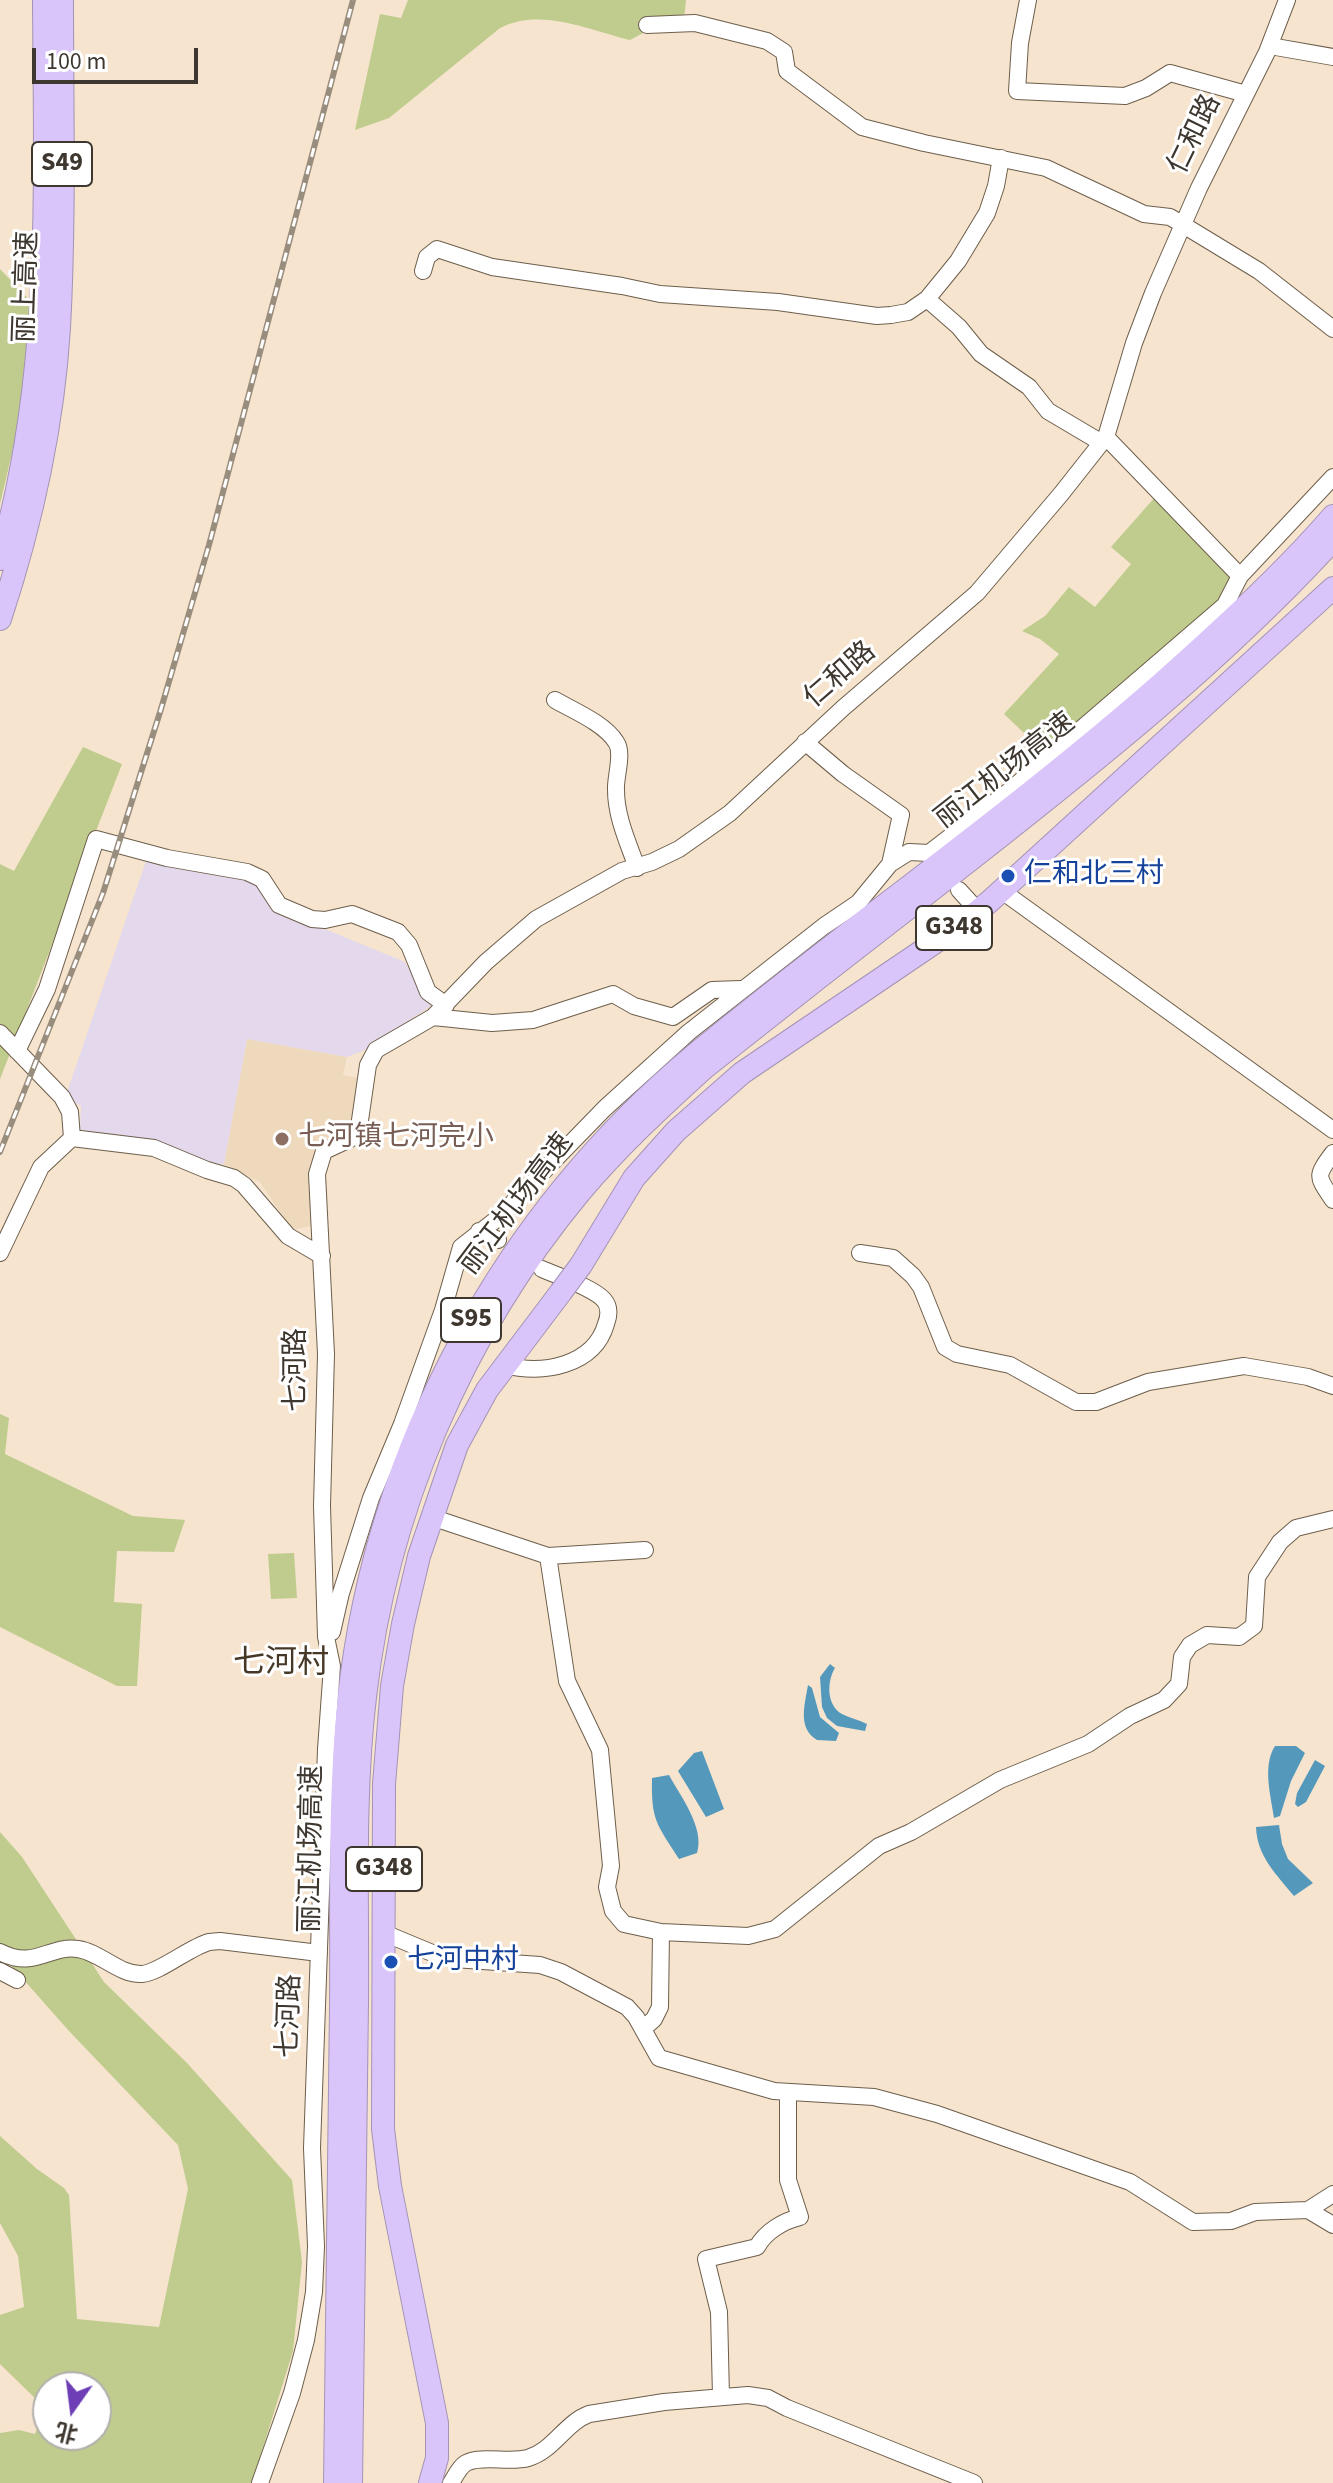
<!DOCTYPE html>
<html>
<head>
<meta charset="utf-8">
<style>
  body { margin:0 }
  #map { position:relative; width:1333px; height:2483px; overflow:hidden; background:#f6e4ce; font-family:"Source Sans 3","Noto Sans SC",sans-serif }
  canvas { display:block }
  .north { position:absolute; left:32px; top:2371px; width:80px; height:80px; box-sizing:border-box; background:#fff; border:2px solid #b2afac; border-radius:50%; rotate:194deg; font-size:22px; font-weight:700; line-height:32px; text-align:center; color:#3e372f }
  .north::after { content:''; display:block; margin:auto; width:28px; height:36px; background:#6d3eb5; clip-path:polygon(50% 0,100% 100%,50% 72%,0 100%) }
  .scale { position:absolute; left:32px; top:48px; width:166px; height:36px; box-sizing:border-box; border:4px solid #3e372f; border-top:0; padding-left:10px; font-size:24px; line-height:28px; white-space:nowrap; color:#3e372f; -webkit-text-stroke:6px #fff; paint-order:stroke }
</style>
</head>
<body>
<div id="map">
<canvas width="1333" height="2483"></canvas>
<div class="north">北</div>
<div class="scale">100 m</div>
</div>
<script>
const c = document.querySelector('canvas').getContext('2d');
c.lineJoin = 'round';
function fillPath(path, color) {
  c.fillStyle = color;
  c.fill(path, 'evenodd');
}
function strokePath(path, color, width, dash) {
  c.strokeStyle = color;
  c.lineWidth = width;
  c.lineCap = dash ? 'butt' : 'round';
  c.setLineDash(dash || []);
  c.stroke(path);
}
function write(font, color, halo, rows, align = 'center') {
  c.font = font + ' "Source Sans 3","Noto Sans SC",sans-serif';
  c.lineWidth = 6;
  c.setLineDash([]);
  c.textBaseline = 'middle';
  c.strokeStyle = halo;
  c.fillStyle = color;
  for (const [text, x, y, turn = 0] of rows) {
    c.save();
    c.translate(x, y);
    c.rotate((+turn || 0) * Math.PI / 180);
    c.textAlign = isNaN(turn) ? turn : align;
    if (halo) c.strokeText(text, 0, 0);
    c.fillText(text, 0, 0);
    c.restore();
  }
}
const built = new Path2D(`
  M247,1039l100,18 -4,18 15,3 -9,55 -29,13 -5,79 -23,5 -32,-48 -36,-18z`);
const industrial = new Path2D(`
  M147,858l114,24 13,26 131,54 26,44 -68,45 -16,6 -100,-18 -23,125h-16l-66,-22 -62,-12 1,-24 -16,-8z`);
const green = new Path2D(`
  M408,0h278l-2,19 -39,13 -15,8c-41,-10 -90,-33 -130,-12l-111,90 -34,12 25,-116 21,4z
  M0,269l36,38 -15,108 -21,89z
  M1156,496l78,80 -10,18 -59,55 -121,103 -40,-38 55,-60 -19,-15 -18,-8 23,-15 24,-29 26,20 36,-43 -20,-17z
  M83,747l39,17 -122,315v-215l14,7z
  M0,1414l9,4 -4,36 128,62 52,4 -11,32 -57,-1 -3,51 28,2 -5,82h-20l-117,-59z
  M294,1553l3,45 -26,1 -3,-45z
  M0,1832l22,25 82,125 83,81 105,117 10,82 -9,89 -41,132h-252v-50l19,-3 16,4 9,-27 -44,-43v-49l24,-8 -6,-51 -18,-33v-87l37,33 27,19 5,7 8,124 82,8 29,-138 -10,-44 -109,-114 -69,-78zM48,2387h48v48h-48z`);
const water = new Path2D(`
  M830,1664l5,4c-8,13 -9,37 7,46 8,4 17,6 25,10l-2,7 -28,-5 -10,-8 -5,-11 -2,-30z
  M808,1685l4,3 8,29 19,16 -3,8 -19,-1c-20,-12 -12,-36 -9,-55z
  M1275,1746h21l9,7 -14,28 -11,35 -6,2c-3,-22 -12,-52 1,-72z
  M702,1751l22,58 -18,8 -28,-46 16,-18z
  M1315,1760l10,6 -19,36 -8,5 -3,-3 2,-11z
  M669,1775c12,22 36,53 28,78l-18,6c-22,-35 -28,-38 -27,-81z
  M1279,1825l3,19 6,15 25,24 -19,13c-18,-22 -37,-40 -38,-69z`);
const minor = new Path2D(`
  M1028,0l-8,43 -3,48 108,5 21,-8 24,-15 76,21
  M647,25l48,-2 72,18 17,11 3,19 75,56 62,16 122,25 98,46 26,3 89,54 74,58
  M1270,46l63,11
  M423,271l4,-14 10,-8 55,18 130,19 38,8 118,8 99,14 14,-1 17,-3 19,-13 31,-38 29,-48 9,-27 5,-28
  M927,299l32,28 22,27 48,33 19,24 54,32
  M1106,437l134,139
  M555,700c19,11 49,23 61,42 8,11 -1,35 0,48 0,27 12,52 21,78
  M805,742l38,32 58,41 -11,49
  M959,890l19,21
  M1002,891l331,239
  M433,1017l59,6 41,-3 80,-26 21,12 39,11 39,-27 29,-1
  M0,1033l62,64 8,15 2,26
  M17,1051l30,-62 49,-150 71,19 80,14 15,7 17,26 33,14 13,1 27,-6 46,18 11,13 19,47 18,13
  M1333,1153c-18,24 -16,23 0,47
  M479,1231l19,9
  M0,1253l41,-86 31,-29 82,10 53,22 27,8 10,7 44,51 34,20
  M860,1253l33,5 20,18 8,11 24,60 12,7 53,11 66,37h20l52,-20 96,-16 64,11 25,9
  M505,1365c37,10 89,1 101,-41 3,-8 4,-17 -2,-24 -10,-12 -46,-24 -62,-31
  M431,1517l117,39 97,-6
  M548,1556l19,125 33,69 11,116 -4,21 6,24 11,13 37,8 87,4 27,-7 104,-83 32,-14 89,-52 88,-36 42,-28 34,-16 15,-16 3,-27 8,-12 17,-10 32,2 15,-11 3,-49 23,-35 16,-14 37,-9
  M332,1632l9,-39 30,-95 31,-74 41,-114 18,-63 37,-29 107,-110 84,-76 135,-106 34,-23 32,-39 19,-12 20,1 80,-62 216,-186 15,-29 93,-99
  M384,1933l53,22 17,4 86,6 21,7 66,35 9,10 23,41 115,33 100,6 63,17 193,68 63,40 38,-1 24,-9 53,-2 25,15
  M0,1952c35,18 48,-7 78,-3 22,3 41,26 64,25 17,-1 48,-27 67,-32l11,-1 99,12
  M0,1971l17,9
  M643,2029l11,-10 6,-12 1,-75
  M1308,2210l25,-16
  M721,2397l-2,-85 -13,-53 51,-12c8,-15 26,-26 43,-30l-12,-37v-87
  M260,2483l32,-90 14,-53 8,-48 2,-46 -4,-98 14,-399 6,-83 -6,-29 -4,-131 4,-152 -9,-180 7,-23 26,-12 9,-12 9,-62 8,-15 57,-33 53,-55 50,-43 86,-48 30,-9 27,-13 51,-36 113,-105 134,-115 84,-99 45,-57 28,-94 19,-50 46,-105 68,-136 20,-52
  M451,2483c4,-6 8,-16 15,-20 14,-8 45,0 62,-5 25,-7 37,-35 61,-44l75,-12 84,-7 20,3 19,10 187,75`);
const highway = new Path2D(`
  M0,559c53,-185 45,-369 44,-559
  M0,619c31,-94 53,-193 59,-291 6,-109 3,-219 3,-328
  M581,1265l53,-87 42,-47 66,-58 220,-149 27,-22 344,-314
  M335,2483c2,-159 4,-318 6,-476 1,-104 -3,-207 8,-310 28,-250 154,-483 348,-644 153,-126 317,-240 466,-371 59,-53 118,-106 170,-166
  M351,2483c2,-160 4,-321 6,-481 1,-101 -4,-204 8,-305 21,-184 96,-362 215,-505 38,-45 81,-85 124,-124 87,-69 174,-137 262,-205 129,-101 257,-203 367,-323
  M430,2483l7,-25v-35l-47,-237 -7,-57 1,-345 8,-98 11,-62 16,-68 38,-111 30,-55 74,-98`);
const rail = new Path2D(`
  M0,1152l103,-259 58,-184 48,-164 144,-545`);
const highwayBridge = new Path2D(`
  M561,1292l20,-27`);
const markers = [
  [1008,876,8,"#1a4fb4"],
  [282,1139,8,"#8d6e63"],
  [391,1962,8,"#1a4fb4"]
];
const shields = [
  [62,164,60],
  [954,928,76],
  [471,1320,60],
  [384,1869,76]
];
const shieldNames = [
  ["S49",62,164],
  ["G348",954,928],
  ["S95",471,1320],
  ["G348",384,1869]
];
const streetNames = [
  ["仁和路",1196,135,-64],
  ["丽上高速",28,287,-88],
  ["仁和路",841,676,-41],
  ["丽江机场高速",1006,772,-38],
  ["丽江机场高速",518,1205,-53],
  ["七河路",298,1370,-90],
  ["丽江机场高速",313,1849,-89],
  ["七河路",291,2016,-88]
];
const transitNames = [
  ["仁和北三村",1024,876],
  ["七河中村",407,1962]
];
const educationNames = [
  ["七河镇七河完小",298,1139]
];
const quarterNames = [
  ["七河村",281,1665]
];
fillPath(built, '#eed9bd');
fillPath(industrial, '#e4d8ec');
fillPath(green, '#bfcc8e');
fillPath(water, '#5499bc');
strokePath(minor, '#6d5e4b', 18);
strokePath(highway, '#a393b4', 24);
strokePath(minor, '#fff', 16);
strokePath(highway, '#dac5fb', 22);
strokePath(rail, '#998d7e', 6);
strokePath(rail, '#fff', 3, [9]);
strokePath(highwayBridge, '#a393b4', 24, []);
strokePath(highwayBridge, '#dac5fb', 22);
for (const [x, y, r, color] of markers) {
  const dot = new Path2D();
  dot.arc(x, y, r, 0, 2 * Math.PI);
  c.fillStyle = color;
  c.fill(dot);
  strokePath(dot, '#fff', 3);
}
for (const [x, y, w] of shields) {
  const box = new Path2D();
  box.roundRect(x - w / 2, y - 22, w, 44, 6);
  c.fillStyle = '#fff';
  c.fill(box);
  strokePath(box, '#3e372f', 2);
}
write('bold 26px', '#3e372f', null, shieldNames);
write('28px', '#3e372f', '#fff', streetNames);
write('28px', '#164399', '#fff', transitNames, 'left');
write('28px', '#785e54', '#fff', educationNames, 'left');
write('32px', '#453826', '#fff', quarterNames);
</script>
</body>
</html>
